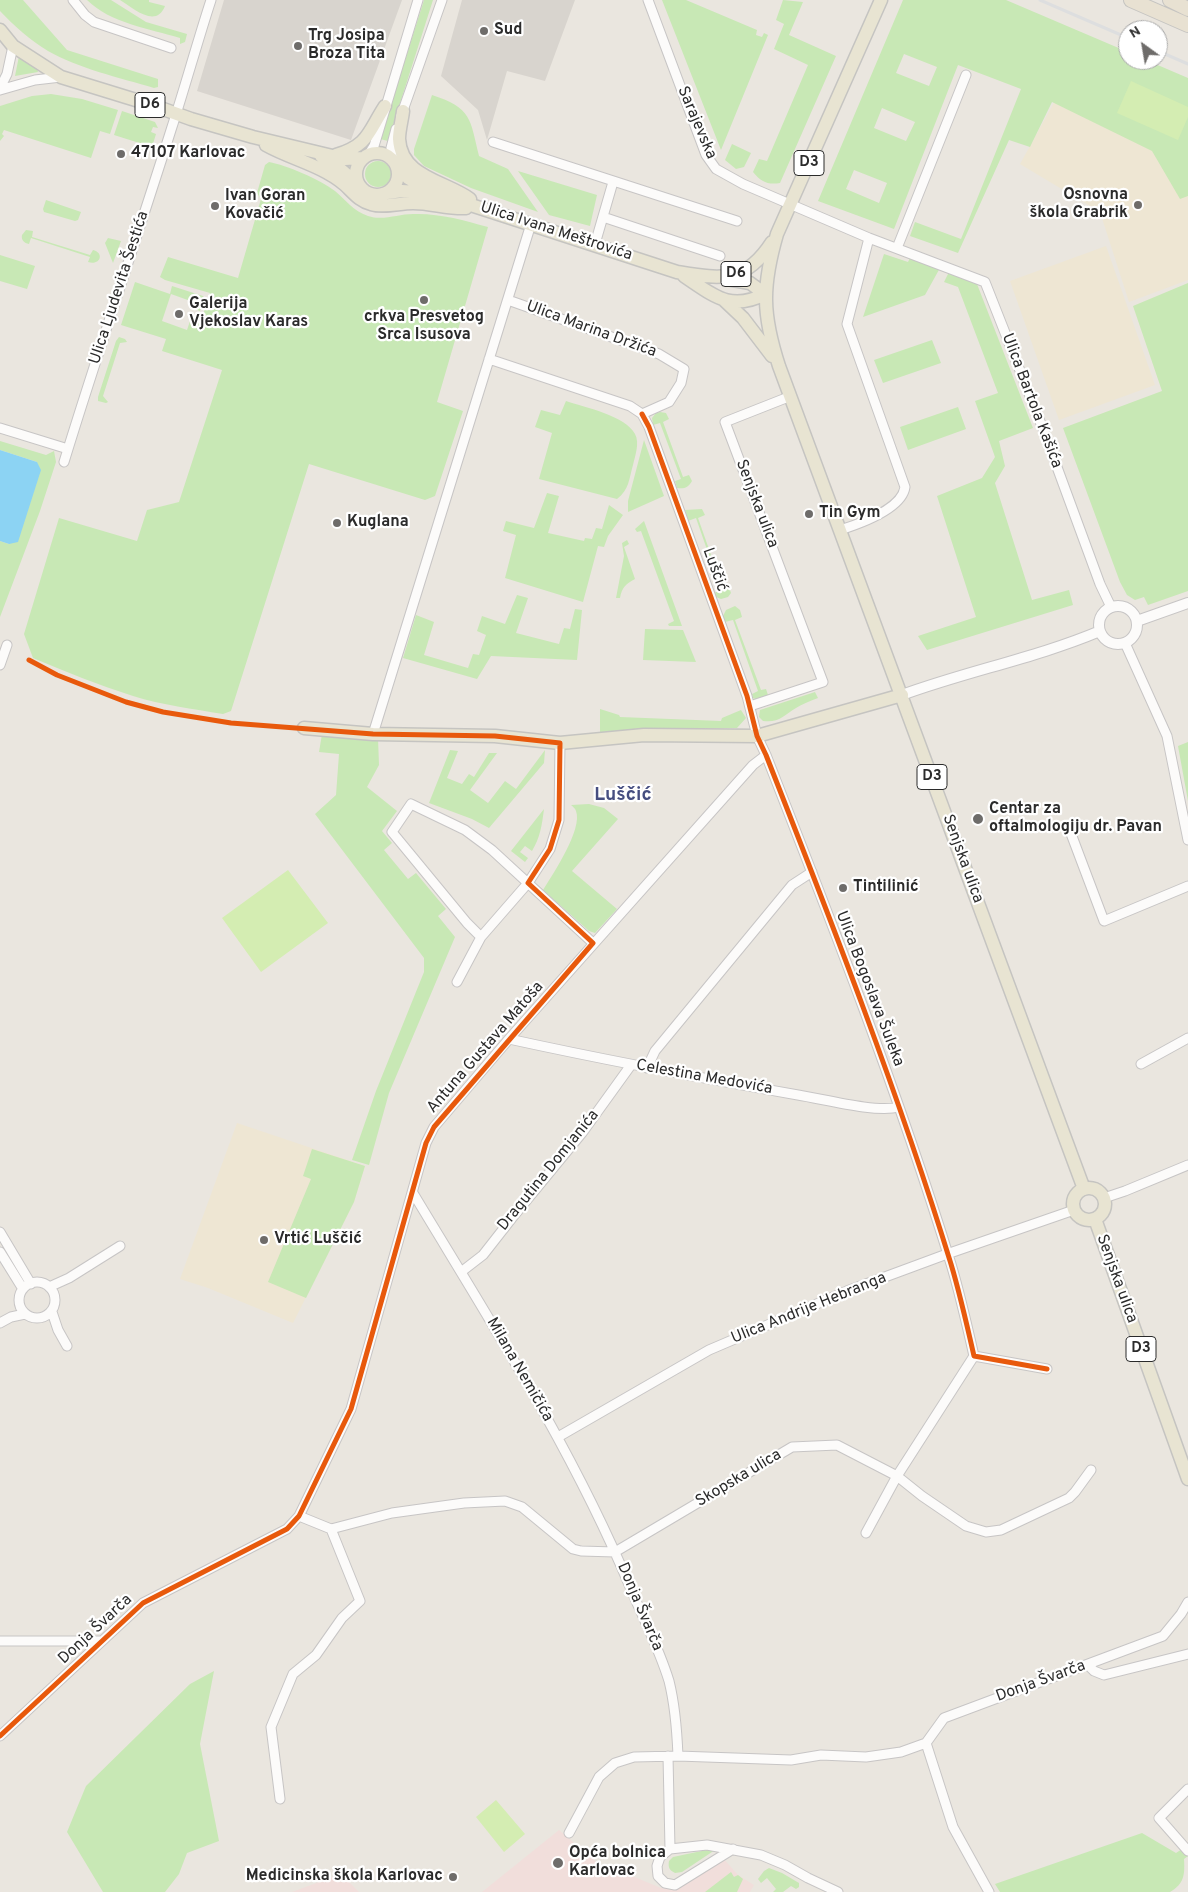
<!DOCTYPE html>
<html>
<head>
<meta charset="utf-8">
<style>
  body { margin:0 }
  #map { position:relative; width:1188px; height:1892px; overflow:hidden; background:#eae6df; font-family:Overpass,sans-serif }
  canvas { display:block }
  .north { position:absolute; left:1118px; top:20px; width:50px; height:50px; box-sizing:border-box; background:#fff; border:1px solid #aaa; border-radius:50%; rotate:328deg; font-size:14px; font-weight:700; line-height:20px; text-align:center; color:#2b2b2b }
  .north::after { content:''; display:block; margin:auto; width:18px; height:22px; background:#6e6c6a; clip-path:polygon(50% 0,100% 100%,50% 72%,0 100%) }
</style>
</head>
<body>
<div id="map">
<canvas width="1188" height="1892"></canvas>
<div class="north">N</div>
</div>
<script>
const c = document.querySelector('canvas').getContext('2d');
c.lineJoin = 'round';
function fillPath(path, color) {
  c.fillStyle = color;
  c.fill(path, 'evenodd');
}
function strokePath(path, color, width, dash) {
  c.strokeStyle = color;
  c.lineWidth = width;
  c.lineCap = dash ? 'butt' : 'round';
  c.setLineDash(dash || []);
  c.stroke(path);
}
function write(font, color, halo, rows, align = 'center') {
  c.font = font + ' Overpass,sans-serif';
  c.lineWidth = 4.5;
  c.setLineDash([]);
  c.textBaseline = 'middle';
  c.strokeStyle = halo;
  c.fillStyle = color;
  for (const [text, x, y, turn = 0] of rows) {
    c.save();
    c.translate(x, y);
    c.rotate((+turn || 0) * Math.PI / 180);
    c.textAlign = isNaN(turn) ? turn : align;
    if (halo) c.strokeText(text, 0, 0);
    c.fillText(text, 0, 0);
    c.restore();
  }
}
const education = new Path2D(`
  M1056,99l101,40 31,58v83l-59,22 -29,-90 -80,-48z
  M1106,246l49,139 -96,35 -49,-139z
  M237,1123l128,43 -11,36 -61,121 -85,-35 -28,-9z`);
const medical = new Path2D(`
  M559,1830l46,39 22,5 34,14 14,1 15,-8 33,-23 15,17 16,10 -4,7h-268z
  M341,1874l18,18h-67z`);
const green = new Path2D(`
  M0,0h23l44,50 91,29v8l-4,1c-33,-10 -77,-20 -106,-37 -18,-11 -34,-25 -48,-40z
  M87,0h24l35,22 41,12 -2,8 -5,2v-6c-30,-9 -70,-15 -93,-38z
  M120,0h29v2l16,4c-9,23 -32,2 -45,-6z
  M424,0h9l-45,141 -8,-2z
  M662,0h24l71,30 -1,5 6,2 2,-4 4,2 -47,115z
  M783,0l20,2 -14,33 47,21 -56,127c-12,2 -19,-1 -27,-11l6,-13 8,2 41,-96 -34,-16 10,-25 -8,-4z
  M903,0h103l122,52v8h18l42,18v118l-8,3 -28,-48 -100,-49 -22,45 -21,-7 -51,113 -48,-17 5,-14 46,17 60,-150 -63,-24 -64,164 -76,-28zM904,54l33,13 -8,19 -33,-13zM882,108l33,14 -9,19 -32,-13zM854,170l33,13 -8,20 -33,-14z
  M19,56l18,13 1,3 -23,4z
  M51,94l31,5 36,11 -8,24 -10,-3 -9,27 -87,-28 -2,4 2,2 -4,5v-35l32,-10z
  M432,95c40,13 38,24 47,61l29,13 30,43 -67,-24 -47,-22 -10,-11v-6z
  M122,111l33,11 3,6 -5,-1 -2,5 5,2 -4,13 -38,-12z
  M732,144l19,9 -7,14 -8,2 -11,-9z
  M365 174a13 13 0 1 1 26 0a13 13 0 1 1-26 0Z
  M269,162c17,3 52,18 66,29 11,9 18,20 33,25 15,5 30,-2 45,-2 26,-1 50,6 75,13l-51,175 26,9 -28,85 -10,4 -116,-36 -78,247 -8,3c-30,-5 -61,-9 -90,-18 -34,-11 -67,-24 -100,-38l-9,-24 35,-116 78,23 10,-31 32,-8 43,-132 -60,-19 4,-12 -45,-14 14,-43 35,12 2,-8 31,10 1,2 -4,13 -5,-2 1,-6 -25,-9 -9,27 25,9 4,-12 10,3 9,-28 -45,-13 -5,-3 8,-20 70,21 23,-79 -4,-6 8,-28z
  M518,171l79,24 -7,31 -41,-11z
  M46,200l35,12 -3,8 -3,1 -31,-9 -1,-3z
  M26,230l7,1 -1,6 58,18 3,-5c12,3 7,16 -5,12l2,-5 -59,-19 -2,6c-5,-1 -8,-4 -7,-9z
  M108,238l13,3 -8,22 -8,-20z
  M884,254l24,8 2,-4 30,10 -15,27 -62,22z
  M0,255l35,11 -8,23 -27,-8z
  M949,272l28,12 56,144 -34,13 6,25 -10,17 37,117 37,-10 4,15 -146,45 -9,-14 58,-19 -39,-121 45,-18 13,-21 -20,-56 23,-8 -40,-106 -14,-5z
  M1188,283v308l-40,14 -4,-8 -9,3 -8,-5 -7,-13 -57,-154 99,-37 -29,-85z
  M119,337l6,2 2,3 -7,1 -17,53 5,6 -2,1 -8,-2v-4l18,-56z
  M932,340l9,23 -58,20 -9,-23z
  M566,401c18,6 60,15 69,33 5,9 0,22 -2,31 -4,14 -4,25 -16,34l-78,-20 13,-46 -17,-6 6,-17 19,5z
  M958,407l8,22 -58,21 -8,-23z
  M660,412l6,1 3,6 -6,3 20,55 6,-2 3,6c-4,7 -8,8 -15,7l-2,-7 6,-2 -21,-56 -7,2 -1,-7 4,-5z
  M644,440l20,56 -36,16v-11z
  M0,441l46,14 8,-4 2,11 -16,49 -40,106v-76l9,3 28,-82 -37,-12z
  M547,493l12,3 -11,37 36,8 1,-3 7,1 4,-11 6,1 7,-24 14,10 -15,21 -4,11 -6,-1 -15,56 -78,-24 11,-43 -13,-4 3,-10 28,7z
  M702,509l3,6 -7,3 25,71 6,-2 2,6 -3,4 -7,2 -5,-2 -2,-4 7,-3 -25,-72 -8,3 -3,-11z
  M644,521l38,105h-13l-1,-2 6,-3 -33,-90 -4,1 -2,-3z
  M627,540l2,4 -5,3 11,32c-9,5 -13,8 -15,19h-4l8,-42 -2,-13z
  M517,595l11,3 -12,35 43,11 5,-16 6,1 5,-20 7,1 -5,50 -86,-4 -14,23 -74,-21 13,-43 18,7 -10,33 44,13 5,-14 6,1 7,-20 -9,-4 5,-15 23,8z
  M735,606l5,4 2,7 -7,3 26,70 5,-1 2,6 -11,5 -4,-2 -1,-4 6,-3 -25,-71 -8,2 -2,-6 3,-6z
  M645,629l38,1 13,32 -53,-2z
  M815,692l3,6c-8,3 -16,6 -22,10 -13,8 -17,15 -33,13l-4,-4 1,-7z
  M600,709l19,6 1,2 101,4 1,-3 19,-8 5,8 -9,10 -73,1 -64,5z
  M322,734l56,4 1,27 -12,22 30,24 -15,20 10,12 -8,7 24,29 8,-6 30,36 -8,7 17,21 -66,156 -20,72 -17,-5 24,-69 48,-119v-14l-109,-144 21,-19 3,-41 -20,-2z
  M1188,742v59l-10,-55z
  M450,750l8,1 -11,27 15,6 7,-10 5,3 15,-24h8l-27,37 18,13 17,-22 11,8 29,-39 -1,13 -55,65 -17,-9 -43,-16z
  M589,804l15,4 14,11 -46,52 45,38 -22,24 -6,-2 -46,-41c10,-16 40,-61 33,-79 -1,-3 -3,-4 -5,-6z
  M544,809c-2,16 -4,29 -12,42l-7,-5 -5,6 8,6 -3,4 -14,-11z
  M312,1149l53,17 -11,36 -48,96 -38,-16 43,-103 -8,-3z
  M214,1671l-14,73 19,97 -32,12 -8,21 -14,18h-62l-36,-60 19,-46 104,-102z
  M1142,1833l34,20 12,-8v11l-4,3c1,16 0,25 -14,33h-170l-5,-8z
  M711,1849l4,1 -33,22 -7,1c-6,-3 -7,-6 -6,-12l4,-4z
  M769,1868l13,5 17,10v4l-3,2 -5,-3 -8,6h-10l3,-3 -9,-11 -6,5 -3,-4 6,-8z
  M731,1872l3,5 4,-2 5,4 -6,13h-32z`);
const pitch = new Path2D(`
  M1131,81l57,26v10l-10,23 -61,-27z
  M288,870l40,53 -67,49 -39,-54z
  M496,1800l29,34 -21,18 -28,-35z`);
const plaza = new Path2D(`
  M224,0h178l-51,140 -154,-49z
  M462,0h113l-30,81 -38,-10 -20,69 -9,-30 -37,-34z`);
const water = new Path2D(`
  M0,450l37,12 4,8 -23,72 -9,2 -9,-3z`);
const minor = new Path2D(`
  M73,0l12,15 9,7 77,26
  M648,0l58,155 10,14 27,15 126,54 116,44 58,147 57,155 11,23
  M0,88l7,-14 6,-28
  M0,90l35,-10 26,-3
  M401,116l41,-116
  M493,142l244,79
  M369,154l5,-8 44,-146
  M393,160l-2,-12 5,-19
  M603,217l117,39
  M595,244l18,-62
  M897,248l69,-173
  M489,359l141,47 12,8 27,-12 12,-19 3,-14 -25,-15 -151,-54
  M642,414l7,13 98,269 10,40 9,19c66,168 132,337 185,509 9,30 16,61 23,92l73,13
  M0,428l68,21
  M64,462c34,-111 72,-221 107,-332 14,-43 26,-87 40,-130
  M840,530c19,-6 62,-21 65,-43l-58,-163 22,-86
  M1125,643l42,93 21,104
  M0,665l7,-20
  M750,706l73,-24 -98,-260 66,-26
  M373,734l158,-510
  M1070,831l34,90 84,-35
  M481,937l-14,-14 -75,-91 19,-28 54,26 27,20 101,93
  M457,982l24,-45 47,-54 22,-34 9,-29 1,-77
  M509,1039c96,21 192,39 289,56 26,4 77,18 101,12
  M1141,1064l47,-26
  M647,1068l8,-17 137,-166 20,-13
  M413,1193c77,128 159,255 217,394 13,31 29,61 39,94 6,24 8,50 9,75
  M1104,1198l21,-7 63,-26
  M0,1232l31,52
  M0,1252l23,37
  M461,1272l22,-17 29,-37 70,-85 49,-68
  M19 1300a18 18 0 1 1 36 0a18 18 0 1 1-36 0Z
  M49,1287l20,-9 51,-32
  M52,1312l6,18 9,16
  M0,1323l11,-6 14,-3
  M558,1437l151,-87 138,-59 100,-37 127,-44
  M299,1516l32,13 61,-16 72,-10 41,-2 17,6 51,42 8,2 34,1 177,-105 45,-2 60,31 25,20 44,30 20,6 15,-2 68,-32 6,-6 16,-22
  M866,1533l31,-57 77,-120
  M0,1641h101
  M1088,1665l6,6 10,4 84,-21
  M0,1736l143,-133 144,-74 12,-13 52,-107 75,-266 8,-16 75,-88 244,-274 13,-10
  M926,1743l27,84 36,65
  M668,1756l2,93
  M1188,1789l-29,29 29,33
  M280,1799l-9,-72 22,-53 23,-19 26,-37 18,-17 -29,-72
  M569,1833l30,-56 16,-14 19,-6 44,-1 113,4 30,-5 45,2 35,-5 25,-9 18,-25 219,-82 18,-22 7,-12
  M733,1849l-58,36 -10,-2 -7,-7 -1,-10 3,-9 10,-8 37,-4 54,10 24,10 23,13 30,14`);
const tertiary = new Path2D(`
  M1099 625a19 19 0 1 1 38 0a19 19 0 1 1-38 0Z
  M1137,621l51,-18
  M902,695c65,-24 134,-37 198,-64`);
const primary = new Path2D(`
  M881,0l-104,234c-15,52 -15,80 2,132l305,823
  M0,30l13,16 48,31 91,28 39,14 62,18 92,22 18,-1
  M403,111c-1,9 -4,19 -4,28 2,38 46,42 71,60
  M266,145c25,14 55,20 78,39 9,8 15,17 27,20 13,4 28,-1 42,-1 18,0 35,6 53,5
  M356 174a21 21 0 1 1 42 0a21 21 0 1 1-42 0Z
  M336,155c33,-10 32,-23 49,-49
  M321,156l18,12 20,17
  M387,193l15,-2 32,2 -26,-15 -11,-12
  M434,193l243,79c44,7 68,12 95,-30
  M684,276c29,19 46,36 81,18
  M727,279l23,4 15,11
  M725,301l18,17 29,38
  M304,728l69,6 122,2 65,7 84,-8 113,1 145,-41
  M1073 1204a16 16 0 1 1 32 0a16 16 0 1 1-32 0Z
  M1095,1219l93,260`);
const trunk = new Path2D(`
  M1131,0l57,25
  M1170,0l18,9`);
const rail = new Path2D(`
  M1040,0l88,38
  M1158,51l30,13`);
const cycleway = new Path2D(`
  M642,414l7,13 98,269 10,40 9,19c66,168 132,337 185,509 9,30 16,61 23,92l73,13
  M0,1736l143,-133 144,-74 12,-13 52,-107 75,-266 8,-16 159,-184 -65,-60 22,-34 9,-29 1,-77 -65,-7 -122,-2 -142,-11 -68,-11 -37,-10 -69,-27 -28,-15`);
const markers = [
  [484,31,5,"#6e6c6a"],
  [298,46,5,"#6e6c6a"],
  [121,154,5,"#6e6c6a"],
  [1138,205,5,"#6e6c6a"],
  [215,206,5,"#6e6c6a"],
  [424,300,5,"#6e6c6a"],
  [179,314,5,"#6e6c6a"],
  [809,514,5,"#6e6c6a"],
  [337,523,5,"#6e6c6a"],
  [978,819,6,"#6e6c6a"],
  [843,888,5,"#6e6c6a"],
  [264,1240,5,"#6e6c6a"],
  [558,1863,6,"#6e6c6a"],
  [453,1877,5,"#6e6c6a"]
];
const shields = [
  [150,105,30],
  [809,163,30],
  [736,274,30],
  [932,777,30],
  [1141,1349,30]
];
const shieldNames = [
  ["D6",150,105],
  ["D3",809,163],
  ["D6",736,274],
  ["D3",932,777],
  ["D3",1141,1349]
];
const poiNames = [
  ["Sud",494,31],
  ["Trg Josipa",308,37],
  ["Broza Tita",308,55],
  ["47107 Karlovac",131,154],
  ["Osnovna",1128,196,"right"],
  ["škola Grabrik",1128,214,"right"],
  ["Ivan Goran",225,197],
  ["Kovačić",225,215],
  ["Galerija",189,305],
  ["Vjekoslav Karas",189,323],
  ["crkva Presvetog",424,318,"center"],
  ["Srca Isusova",424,336,"center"],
  ["Tin Gym",819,514],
  ["Kuglana",347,523],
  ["Centar za",989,810],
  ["oftalmologiju dr. Pavan",989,828],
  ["Tintilinić",853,888],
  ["Vrtić Luščić",274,1240],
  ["Opća bolnica",569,1854],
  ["Karlovac",569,1872],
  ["Medicinska škola Karlovac",443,1877,"right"]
];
const streetNames = [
  ["Sarajevska",696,123,67],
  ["Ulica Ivana Meštrovića",556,232,18],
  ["Ulica Ljudevita Šestića",120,288,-72],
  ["Ulica Marina Držića",591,330,20],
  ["Ulica Bartola Kašića",1031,401,69],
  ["Senjska ulica",756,504,69],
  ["Luščić",714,570,70],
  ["Senjska ulica",962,859,70],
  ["Ulica Bogoslava Šuleka",869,989,69],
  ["Antuna Gustava Matoša",486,1048,-49],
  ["Celestina Medovića",704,1078,10],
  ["Dragutina Domjanića",549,1171,-51],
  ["Senjska ulica",1116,1279,70],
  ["Ulica Andrije Hebranga",809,1309,-22],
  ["Milana Nemičića",519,1370,60],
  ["Skopska ulica",739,1479,-31],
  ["Donja Švarča",639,1607,67],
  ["Donja Švarča",96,1630,-43],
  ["Donja Švarča",1041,1682,-20]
];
const quarterNames = [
  ["Luščić",623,796]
];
fillPath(education, '#eee6d3');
fillPath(medical, '#f1dedb');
fillPath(green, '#c8e8b5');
fillPath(pitch, '#d4edb2');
fillPath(plaza, '#d8d4ce');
fillPath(water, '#8cd3f3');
strokePath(minor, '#c7c5c5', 11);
strokePath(tertiary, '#c7c5c5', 12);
strokePath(primary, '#c5c4c1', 15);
strokePath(trunk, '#c5c4c1', 16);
strokePath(minor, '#fcfbfa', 9);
strokePath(tertiary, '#fcfbfa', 10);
strokePath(primary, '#e8e4d2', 12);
strokePath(trunk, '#e8e1d2', 14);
strokePath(rail, '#dddedf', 3);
strokePath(cycleway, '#e8590c', 5);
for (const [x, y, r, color] of markers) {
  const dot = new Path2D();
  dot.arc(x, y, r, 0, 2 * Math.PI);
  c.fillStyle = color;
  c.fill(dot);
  strokePath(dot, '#fff', 2);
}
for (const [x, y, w] of shields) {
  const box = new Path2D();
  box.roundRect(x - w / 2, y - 12.5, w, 25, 4);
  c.fillStyle = '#fff';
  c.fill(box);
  strokePath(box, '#2b2b2b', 1);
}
write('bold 15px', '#2b2b2b', null, shieldNames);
write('bold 16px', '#2b2b2b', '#fff', poiNames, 'left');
write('16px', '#2b2b2b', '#fff', streetNames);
write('bold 19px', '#464e80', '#fff', quarterNames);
</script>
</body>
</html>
